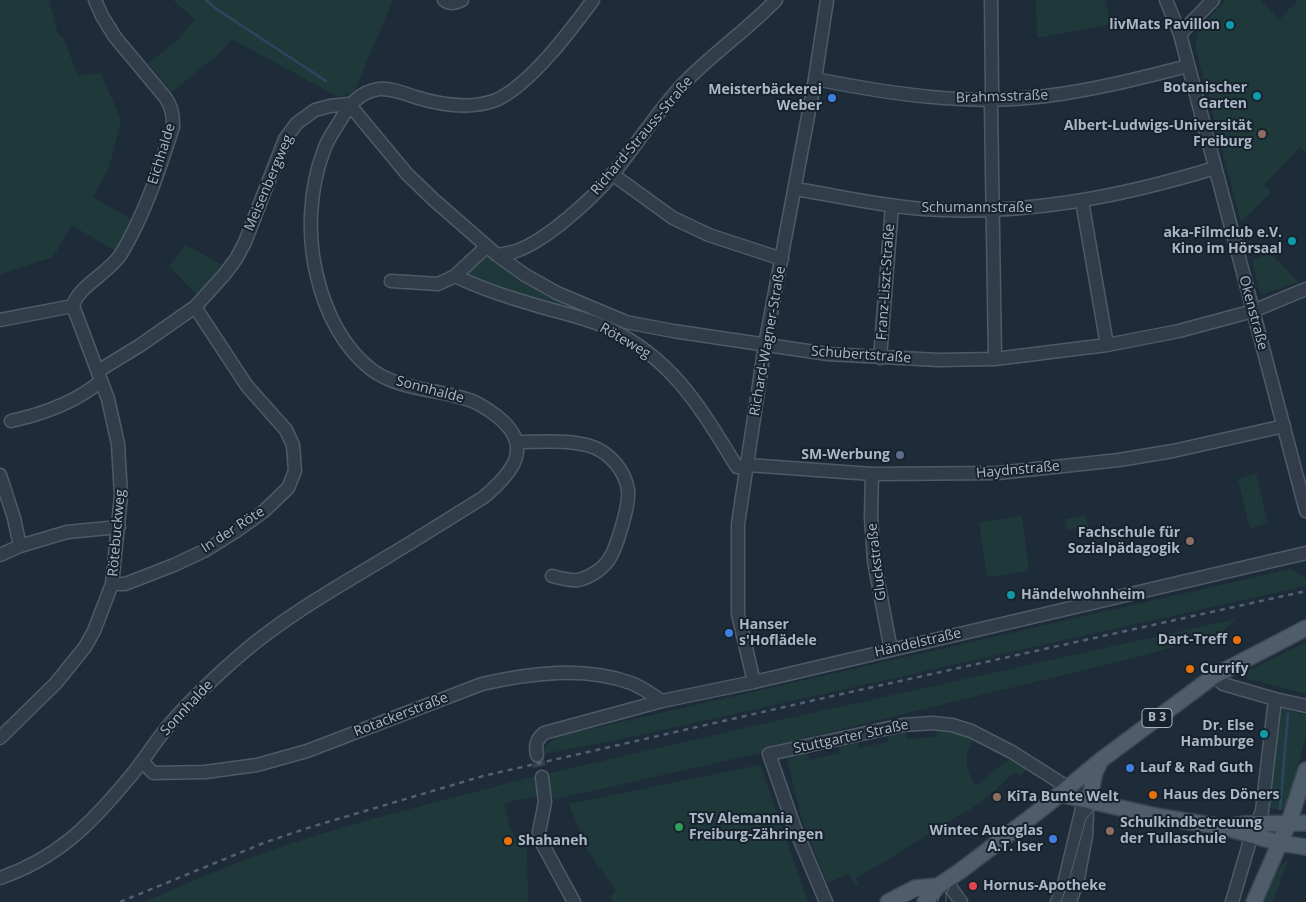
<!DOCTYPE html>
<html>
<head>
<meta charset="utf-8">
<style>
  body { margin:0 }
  canvas { display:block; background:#1e2b39 }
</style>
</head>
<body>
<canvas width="1306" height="902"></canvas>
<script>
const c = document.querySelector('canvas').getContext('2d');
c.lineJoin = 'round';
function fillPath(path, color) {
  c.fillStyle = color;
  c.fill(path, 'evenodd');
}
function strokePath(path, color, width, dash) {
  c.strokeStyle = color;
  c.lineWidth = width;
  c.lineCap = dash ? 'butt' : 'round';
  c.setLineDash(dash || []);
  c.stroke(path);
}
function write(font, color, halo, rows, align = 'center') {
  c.font = font + ' "Open Sans",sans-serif';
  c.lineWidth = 4;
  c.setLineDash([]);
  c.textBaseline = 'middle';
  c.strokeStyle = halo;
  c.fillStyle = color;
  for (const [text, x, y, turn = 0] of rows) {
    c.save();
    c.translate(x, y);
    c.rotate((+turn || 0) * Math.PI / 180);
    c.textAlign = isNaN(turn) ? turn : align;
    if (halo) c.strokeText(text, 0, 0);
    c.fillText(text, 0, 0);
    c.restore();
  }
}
const green = new Path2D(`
  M0,0h49l9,34 5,3 15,39 23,-3 20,48 -12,46 -16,30 43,25 -18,31 -46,-28 -19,32 -53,17z
  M173,0h220l-39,92 -16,5 -106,-58 -12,14 -48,39 -24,-29 30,-23 17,-21z
  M1036,0h69l6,24 -74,14z
  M1226,0h34l19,20 19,-20h8v153l-6,-6 -36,38 7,7 -30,30 -46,-176 4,-18z
  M186,245l39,22 -26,30 -30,-31z
  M487,255l65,41 24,12 1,2 -3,3 -108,-34c0,-10 11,-22 21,-24z
  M1267,255l8,2 23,25 -34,12 -4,-2 -8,-32z
  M1256,474l12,49 -18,6 -12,-50z
  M1086,515l2,12 -21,3 -2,-11z
  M1022,516l7,55 -42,6 -8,-55z
  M1291,569l15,10v7l-689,154 -74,14 4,-10 13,-8z
  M1236,619l-15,14 -76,22 -380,93v4l-205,46 -5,1 -5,-3 -4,-22 212,-49z
  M1306,642v52l-68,-18z
  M1278,707l28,8v20l-13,50 -3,16 -6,8h-12l-3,-3z
  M937,727l37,11c-11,14 -8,35 2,48l36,-29 17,10 -10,9 -4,-4c-15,12 -30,29 -48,39 -36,21 -73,46 -111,67l3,6 -3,2 -7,-12 -22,9 -25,-63 -16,-65 22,-3 2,8 30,-7 -2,-10 19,-4 2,9 29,-6 -1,-10 18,-4 2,11 29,-2z
  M760,765l48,137h-194l-4,-6 6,-5 -29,-42 -18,-45z
  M536,776l4,19 -36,8 6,24 10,22 7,-2 1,55h-383c45,-20 91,-40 138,-56 83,-27 169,-48 253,-70z
  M1288,860l-15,42h-10l17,-35z`);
const stream = new Path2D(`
  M206,0l9,8 111,73
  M1280,809l8,-95`);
const minorTunnel = new Path2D(`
  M537,755l5,22`);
const minor = new Path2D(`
  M444,0c6,5 12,3 18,0
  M991,0l1,91 -1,14 4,254
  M1166,0l14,34 126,477
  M1180,34l33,-34
  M815,79c76,15 154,27 231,17 48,-6 95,-18 142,-30
  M612,174l61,44 36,17 73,24
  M796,189c42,7 84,17 127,20 100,7 197,-12 292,-41
  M1082,201l25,144
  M497,255c6,-1 13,-2 19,-4 30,-10 77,-53 97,-77 24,-30 44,-62 70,-90 29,-30 64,-54 93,-84
  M455,276l32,-30
  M391,281l47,3 17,-8c29,14 59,23 90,32 21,6 45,11 65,21 64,31 91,80 127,138l11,-2 124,9 126,-1 121,-13 54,-9 111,-25
  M73,306c5,-20 35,-32 48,-52 24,-40 38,-84 52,-127 0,-12 -1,-20 -8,-30l-50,-60 -13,-21 -7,-16
  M0,320l73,-14
  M880,358l12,-152
  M98,371l41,-25 56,-39 29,-32 12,-16 9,-17 40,-103 12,-16 18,-13 15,-4 19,-2 58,70 27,26 63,55 28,20 32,18 69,29 47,9 155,23 110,6 57,-1 112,-14 72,-14 74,-20 53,-22
  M11,421c32,-7 65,-19 90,-40
  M517,442c24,0 53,-3 76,5 18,7 32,24 35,43 2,13 -12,62 -21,72 -6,8 -19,16 -29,18 -8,1 -18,-2 -26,-4
  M872,474l-1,43 3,44 17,89
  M0,475l14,43 6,28
  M0,555l20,-9 47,-14 52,-5
  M112,584h13l49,-19 32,-15 29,-18 28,-20 25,-24 7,-17 -2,-26 -7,-15 -39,-44 -52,-79
  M1214,676l9,8 52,15 31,7
  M754,682l-16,-68v-90l27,-179 50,-266 12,-79
  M0,738l56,-55 29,-36 9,-16 18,-47 9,-88 -3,-52 -10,-45 -35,-93
  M537,755c-2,-10 -1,-15 7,-22l118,-32 92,-19 552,-129
  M142,761l11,12 52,-1 52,-7 50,-14 175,-67c48,-11 102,-18 149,-1 11,4 21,12 31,18
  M542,777l3,25 -6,30 4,13 31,57
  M0,878c58,-20 91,-54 129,-100 15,-17 26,-37 41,-54 23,-27 49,-51 76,-74 43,-36 93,-64 141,-93 33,-20 65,-40 97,-60 28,-24 51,-50 14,-80 -10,-8 -22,-16 -35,-19 -30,-9 -65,-9 -91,-28 -29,-22 -47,-59 -55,-94 -10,-40 -8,-87 7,-126 3,-10 10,-19 16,-29 9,-16 19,-29 39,-32 12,-1 25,4 36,8 26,8 55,13 81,3 34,-15 75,-70 97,-100
  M946,881l15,21
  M826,902l-32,-76 -25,-72 134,-29 30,-2 19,2 19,6 41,21 52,33 9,10
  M1057,902l7,-18 20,-84
  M1070,902l8,-23 8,-43 1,-22
  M1232,902l17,-58 13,-33 13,-112`);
const major = new Path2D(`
  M1059,794l102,23 62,10 57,16 26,4
  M1089,801l6,-29 5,-10
  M1226,827l19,-3 61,-1
  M888,902l27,-14 23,-2
  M925,902l13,-16 25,-17 85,-65 53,-44 113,-84 92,-48
  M1254,902l35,-80 17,-52`);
const tram = new Path2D(`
  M1055,793l13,-1 45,11
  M906,902l28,-16 36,-26 156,-124 91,-66 89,-46
  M938,902l2,-12 7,-11
  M946,902v-9l12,-20
  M1061,902l8,-22 17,-61 7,-8 9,-4 74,16 130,17`);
const rail = new Path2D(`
  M120,902l146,-60 45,-15 172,-51 354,-81 469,-104`);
const markers = [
  [1230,25,5,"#0f9aa8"],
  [1257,96,5,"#0f9aa8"],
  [832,98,5,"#3f7fe0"],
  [1262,134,5,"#8d6e63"],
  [1292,241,5,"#0f9aa8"],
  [900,455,5,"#5c6f8a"],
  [1190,541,5,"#8d6e63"],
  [1011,595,5,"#0f9aa8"],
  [729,633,5,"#3f7fe0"],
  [1237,640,5,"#e8710a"],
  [1190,669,5,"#e8710a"],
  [1264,734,5,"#0f9aa8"],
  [1130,768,5,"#3f7fe0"],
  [1153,795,5,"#e8710a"],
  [997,797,5,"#8d6e63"],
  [679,827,5,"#2e9e5b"],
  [1110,831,5,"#8d6e63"],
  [1053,839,5,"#3f7fe0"],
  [508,841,5,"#e8710a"],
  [973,886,5,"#e0444e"]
];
const shields = [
  [1157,718,30]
];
const shieldNames = [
  ["B 3",1157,718]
];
const poiNames = [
  ["livMats Pavillon",1220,25],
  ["Botanischer",1247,88],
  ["Garten",1247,104],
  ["Meisterbäckerei",822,90],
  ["Weber",822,106],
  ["Albert-Ludwigs-Universität",1252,126],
  ["Freiburg",1252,142],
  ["aka-Filmclub e.V.",1282,233],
  ["Kino im Hörsaal",1282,249],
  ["SM-Werbung",890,455],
  ["Fachschule für",1180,533],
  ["Sozialpädagogik",1180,549],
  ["Händelwohnheim",1021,595,"left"],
  ["Hanser",739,625,"left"],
  ["s'Hoflädele",739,641,"left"],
  ["Dart-Treff",1227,640],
  ["Currify",1200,669,"left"],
  ["Dr. Else",1254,726],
  ["Hamburge",1254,742],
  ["Lauf & Rad Guth",1140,768,"left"],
  ["Haus des Döners",1163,795,"left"],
  ["KiTa Bunte Welt",1007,797,"left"],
  ["TSV Alemannia",689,819,"left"],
  ["Freiburg-Zähringen",689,835,"left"],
  ["Schulkindbetreuung",1120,823,"left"],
  ["der Tullaschule",1120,839,"left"],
  ["Wintec Autoglas",1043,831],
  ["A.T. Iser",1043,847],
  ["Shahaneh",518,841,"left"],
  ["Hornus-Apotheke",983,886,"left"]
];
const streetNames = [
  ["Brahmsstraße",1002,97,-2],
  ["Richard-Strauss-Straße",642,136,-50],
  ["Eichhalde",162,154,-73],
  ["Meisenbergweg",269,183,-67],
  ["Schumannstraße",977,208],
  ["Franz-Liszt-Straße",886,282,-86],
  ["Okenstraße",1253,313,75],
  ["Röteweg",625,341,30],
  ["Richard-Wagner-Straße",768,341,-80],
  ["Schubertstraße",861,355,4],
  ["Sonnhalde",430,390,15],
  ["Haydnstraße",1018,470,-5],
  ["In der Röte",233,530,-33],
  ["Rötebuckweg",117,533,-85],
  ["Gluckstraße",877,562,-97],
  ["Händelstraße",918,643,-13],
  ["Sonnhalde",187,708,-47],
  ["Rotackerstraße",401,715,-21],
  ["Stuttgarter Straße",851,737,-12]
];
fillPath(green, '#1f393a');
strokePath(stream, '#2d4660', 2.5);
strokePath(minorTunnel, '#33404e', 12, [12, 6]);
strokePath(minor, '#4f5a67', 15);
strokePath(major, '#3b4653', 18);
strokePath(minor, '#313d49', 12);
strokePath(major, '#4f5c6a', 15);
strokePath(tram, '#526171', 1);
strokePath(rail, '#526171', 2.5, [5, 5]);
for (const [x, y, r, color] of markers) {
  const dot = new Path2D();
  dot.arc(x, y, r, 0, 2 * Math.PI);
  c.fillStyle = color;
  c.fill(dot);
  strokePath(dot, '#17222d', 2);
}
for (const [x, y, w] of shields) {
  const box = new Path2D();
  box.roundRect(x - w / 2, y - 9.5, w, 19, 4);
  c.fillStyle = '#17222d';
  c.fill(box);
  strokePath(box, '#abb7c6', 1);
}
write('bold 12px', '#abb7c6', null, shieldNames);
write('bold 14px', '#abb7c6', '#17222d', poiNames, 'right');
write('14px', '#abb7c6', '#17222d', streetNames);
</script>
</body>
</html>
